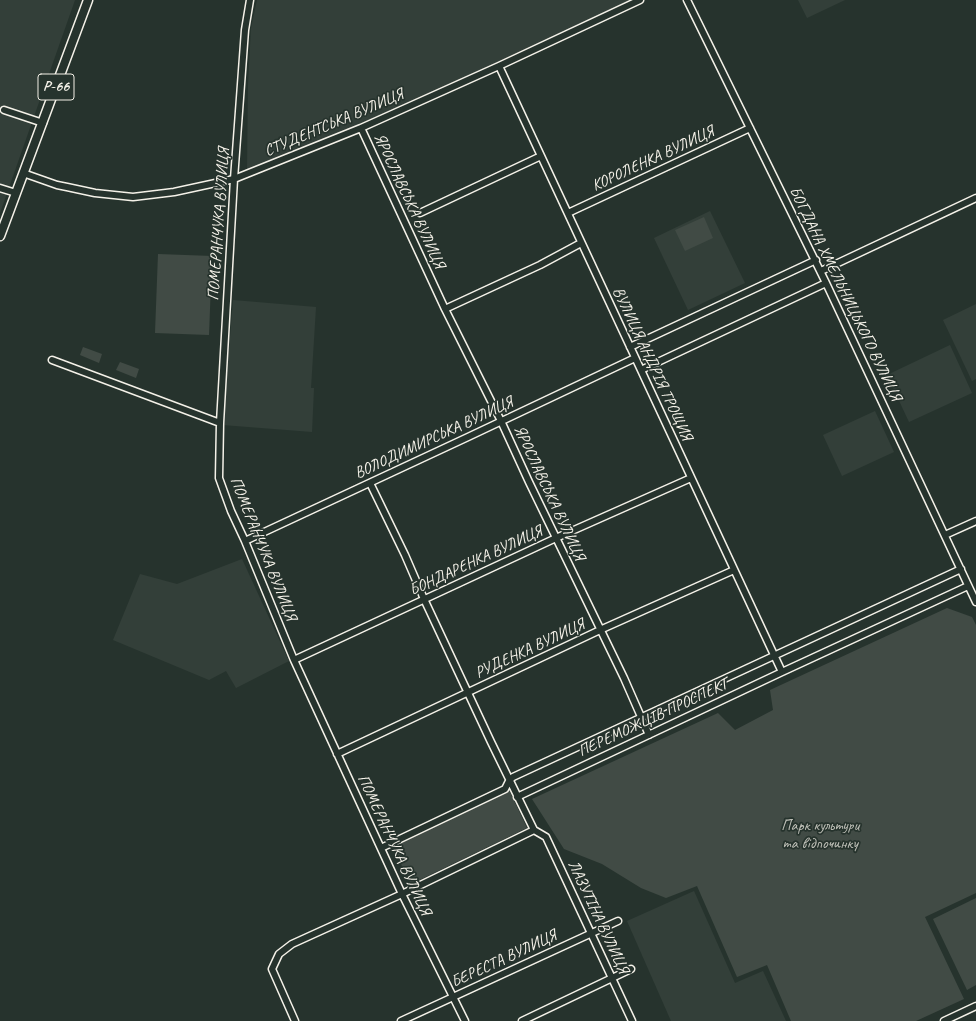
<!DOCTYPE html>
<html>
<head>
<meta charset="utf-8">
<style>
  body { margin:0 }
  canvas { display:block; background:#26332d }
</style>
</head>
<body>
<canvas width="976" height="1021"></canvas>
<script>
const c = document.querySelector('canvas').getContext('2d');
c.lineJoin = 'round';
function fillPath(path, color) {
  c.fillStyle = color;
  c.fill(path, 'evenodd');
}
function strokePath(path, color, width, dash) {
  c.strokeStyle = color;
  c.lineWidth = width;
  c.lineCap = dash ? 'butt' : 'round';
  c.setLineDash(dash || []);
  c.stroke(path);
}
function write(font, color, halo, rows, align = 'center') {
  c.font = font + ' Caveat,sans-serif';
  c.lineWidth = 3.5;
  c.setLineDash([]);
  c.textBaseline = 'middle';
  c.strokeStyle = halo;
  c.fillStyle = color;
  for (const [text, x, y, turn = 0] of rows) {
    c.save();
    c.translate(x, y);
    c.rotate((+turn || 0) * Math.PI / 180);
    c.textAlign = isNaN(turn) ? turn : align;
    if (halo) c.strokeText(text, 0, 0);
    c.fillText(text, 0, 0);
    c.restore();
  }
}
const built = new Path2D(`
  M0,0h75l-75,213z
  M257,0h379l-83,39 -184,83 -43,17 -79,34 1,-88 3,-57z
  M798,0h47l-38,18z
  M710,211l35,72 -57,27 -34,-72z
  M233,300l83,7 -5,81h3l-2,44 -89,-7z
  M976,304v75l-4,2 -29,-61z
  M950,345l22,48 -63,29 -22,-47z
  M875,411l19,41 -52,24 -19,-41z
  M242,559l47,102 -53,27 -10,-17 -17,9 -96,-40 27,-66 37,10z
  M694,891l41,92 28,-12 23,50h-115l-44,-100z`);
const green = new Path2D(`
  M704,217l9,21 -28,13 -10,-21z
  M158,254l54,2 -3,79 -54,-2z
  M83,347l19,7 -3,9 -19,-8z
  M120,362l19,7 -3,9 -20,-8z
  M947,608l25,9 4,8v268l-51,24 39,82 -48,22h-125l-24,-56 -30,12 -40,-91 -31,12 -25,-10 -39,-24 -38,-15 -32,-50 186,-86 17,17 38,-20 -3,-20z
  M509,790l18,38 -116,56 -19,-38z
  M976,898v87l-9,5 -34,-71z`);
const minor = new Path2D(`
  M250,0l-5,30 -11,149 -14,244 -1,55 12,33 14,30 49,119 108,234 63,127
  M687,0l139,283 150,319
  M499,66l283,606
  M4,110l39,13
  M361,128l84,181 56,112 28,61 95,196 25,57
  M23,173l34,12 10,2 28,6 38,4 41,-5 60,-13 127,-51 138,-62 141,-66
  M0,188l16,5
  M420,213l121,-57
  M568,213l182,-85
  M821,271l155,-73
  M445,309l95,-44 41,-22
  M630,347l186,-87
  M52,360l168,63
  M641,370l185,-87
  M370,483l35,72 19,44 67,143 43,88
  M945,535l31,-14
  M245,541l223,-104 167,-79
  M294,660l262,-122 135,-60
  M337,754l263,-124 134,-60
  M517,797l265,-125 186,-86
  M534,830l12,7 86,184
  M381,848l124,-59 4,-8 4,-4 448,-208
  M295,1021l-23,-52 7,-15 13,-10 110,-50 132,-64
  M401,1021l217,-100
  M522,1021l109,-52
  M944,1021l32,-15`);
const major = new Path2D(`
  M0,236l88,-236`);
const shields = [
  [56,87,36]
];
const shieldNames = [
  ["Р-66",56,87]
];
const streetNames = [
  ["СТУДЕНТСЬКА ВУЛИЦЯ",334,123,-23],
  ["КОРОЛЕНКА ВУЛИЦЯ",653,159,-25],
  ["ЯРОСЛАВСЬКА ВУЛИЦЯ",409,201,65],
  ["ПОМЕРАНЧУКА ВУЛИЦЯ",219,224,-86],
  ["БОГДАНА ХМЕЛЬНИЦЬКОГО ВУЛИЦЯ",845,294,64],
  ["ВУЛИЦЯ АНДРІЯ ТРОЩИЯ",652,364,65],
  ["ВОЛОДИМИРСЬКА ВУЛИЦЯ",434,438,-25],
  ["ЯРОСЛАВСЬКА ВУЛИЦЯ",549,493,65],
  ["ПОМЕРАНЧУКА ВУЛИЦЯ",263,549,68],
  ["БОНДАРЕНКА ВУЛИЦЯ",476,561,-25],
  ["РУДЕНКА ВУЛИЦЯ",530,649,-25],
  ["ПЕРЕМОЖЦІВ ПРОСПЕКТ",653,718,-25],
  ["ПОМЕРАНЧУКА ВУЛИЦЯ",394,845,65],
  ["ЛАЗУТІНА ВУЛИЦЯ",598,917,65],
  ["БЕРЕСТА ВУЛИЦЯ",504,959,-25]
];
const parkNames = [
  ["Парк культури",820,826],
  ["та відпочинку",820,844]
];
fillPath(built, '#333f39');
fillPath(green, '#414b45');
strokePath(minor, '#f4f1e8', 9);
strokePath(major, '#f4f1e8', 11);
strokePath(minor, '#26332d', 6);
strokePath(major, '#26332d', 8);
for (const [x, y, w] of shields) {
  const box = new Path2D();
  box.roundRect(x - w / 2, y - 13, w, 26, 3);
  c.fillStyle = '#26332d';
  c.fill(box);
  strokePath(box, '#f4f1e8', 1);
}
write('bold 15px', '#f4f1e8', null, shieldNames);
write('16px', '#f4f1e8', '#26332d', streetNames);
write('16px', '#bebfb7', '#26332d', parkNames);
</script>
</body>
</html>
